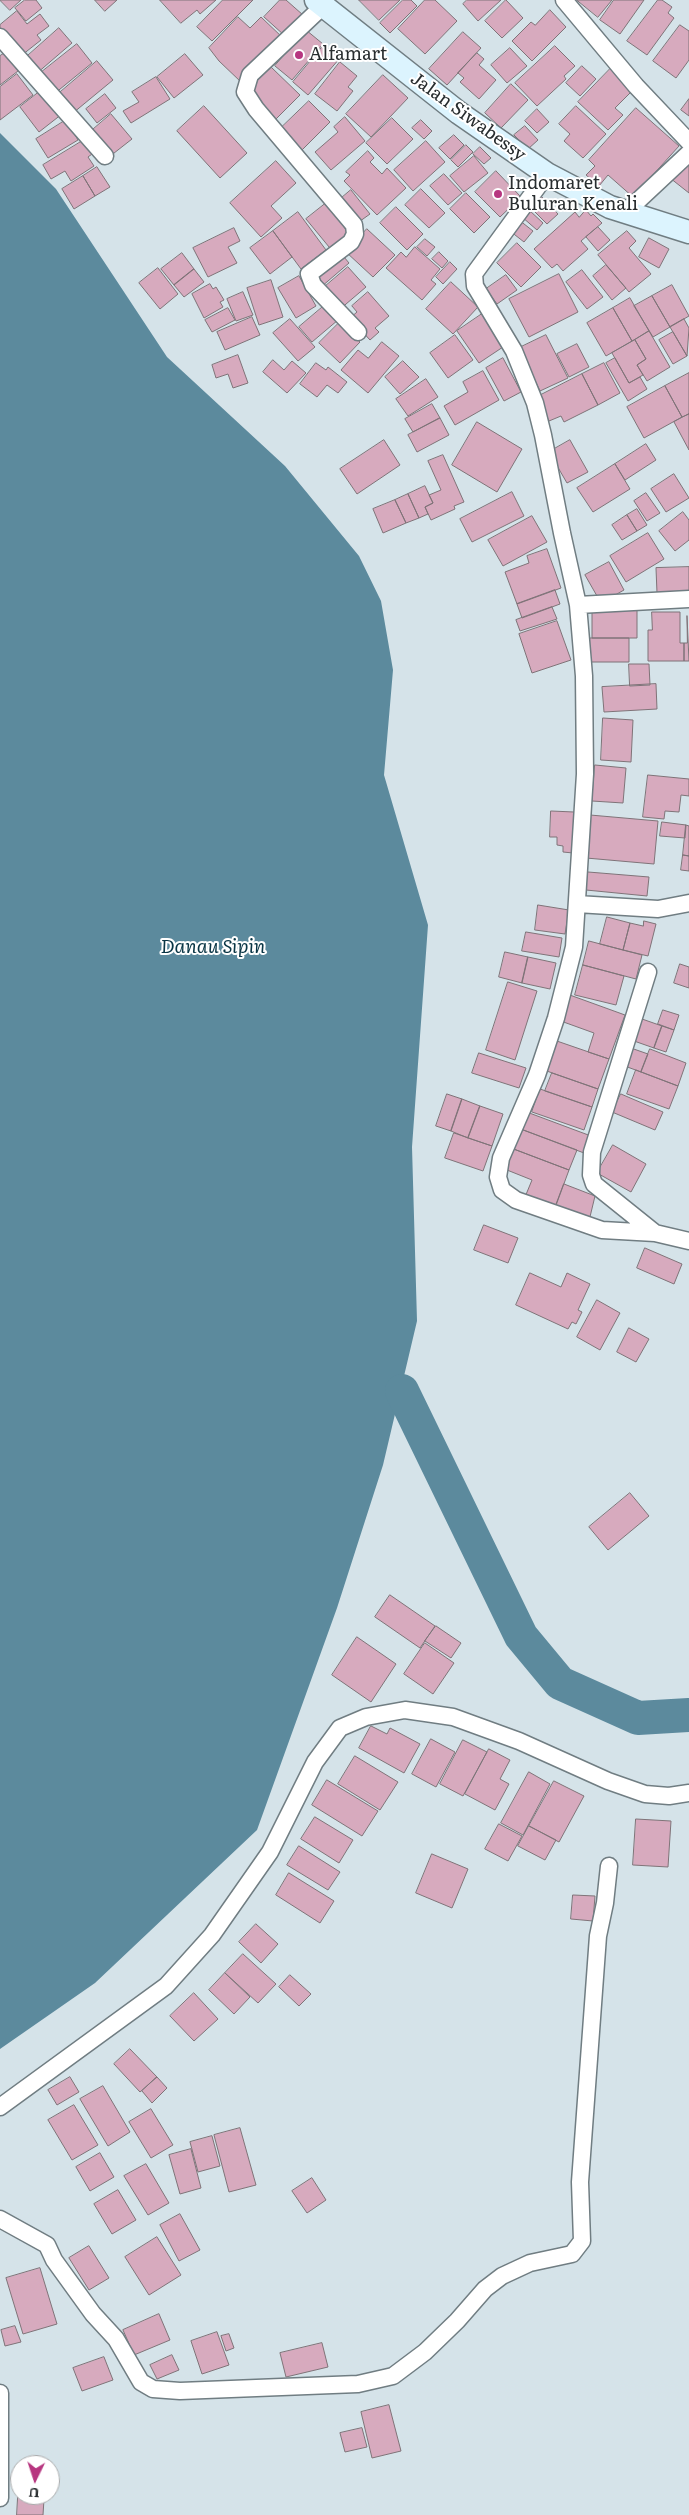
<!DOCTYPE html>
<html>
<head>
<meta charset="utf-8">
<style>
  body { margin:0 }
  #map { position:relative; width:689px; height:2515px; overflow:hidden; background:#d5e3e9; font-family:Literata,serif }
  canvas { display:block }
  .north { position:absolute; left:10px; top:2455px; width:50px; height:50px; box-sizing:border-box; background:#fff; border:1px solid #a9abac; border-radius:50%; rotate:184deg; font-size:14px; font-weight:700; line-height:20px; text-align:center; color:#282d2f }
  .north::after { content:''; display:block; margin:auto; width:18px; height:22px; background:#b73680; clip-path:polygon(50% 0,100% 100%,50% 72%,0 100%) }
</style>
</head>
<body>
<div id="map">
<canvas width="689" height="2515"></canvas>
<div class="north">U</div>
</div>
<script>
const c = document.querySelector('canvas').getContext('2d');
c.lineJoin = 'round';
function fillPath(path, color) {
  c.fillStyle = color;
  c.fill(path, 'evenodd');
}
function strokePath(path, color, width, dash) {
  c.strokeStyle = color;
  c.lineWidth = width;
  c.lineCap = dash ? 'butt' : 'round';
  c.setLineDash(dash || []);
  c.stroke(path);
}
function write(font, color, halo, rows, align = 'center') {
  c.font = font + ' Literata,serif';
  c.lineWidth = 4;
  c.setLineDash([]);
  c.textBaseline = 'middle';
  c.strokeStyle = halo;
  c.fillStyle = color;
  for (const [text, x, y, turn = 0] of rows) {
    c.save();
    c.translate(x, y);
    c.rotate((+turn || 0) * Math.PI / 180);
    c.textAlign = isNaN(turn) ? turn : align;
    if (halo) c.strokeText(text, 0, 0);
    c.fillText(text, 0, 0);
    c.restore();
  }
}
const water = new Path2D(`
  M0,133l56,56 111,168 118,109 74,90 22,45 12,69 -9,105 44,150 -16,222 5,174 -34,144 -46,143 -80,222 -162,153 -95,66z`);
const river = new Path2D(`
  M402,1391l119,245 39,47 78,35 51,-3`);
const building = new Path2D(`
  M0,0h21l-11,10z
  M25,0h11l6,8 -16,13 -11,-13z
  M95,0h22l-12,11z
  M160,0h56l-16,14 -3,-4 -16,13z
  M223,0h30l-41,41 -15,-14z
  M280,0h6l17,15 -19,20 -20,-18z
  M359,0h41l-21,20z
  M403,0h8l6,6 -27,27 -10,-10z
  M425,0h10l22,21 -32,33 -27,-25z
  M467,0h34l-23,21 -15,-17z
  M506,0l17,18 -21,20 -17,-17z
  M577,0h35l-14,17z
  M614,0h30l-24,34 -20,-14z
  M658,0h4l10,7 -4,6 6,5 -27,37 -20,-14z
  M550,10l16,17 -34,34 -20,-20 19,-19 4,3z
  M17,11l10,13 13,-10 9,12 -12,9 4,5 -19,15 -22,-27v-3z
  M238,17l12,11 11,-11 22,21 -42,44 -22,-21 -10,-13z
  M680,25l9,6v29l-13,18 -23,-17z
  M59,28l13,15 -36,31 -13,-14z
  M306,30l17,14 -31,36 -17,-14z
  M463,32l18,16 -34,37 -18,-16z
  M77,44l15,19 -38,31 -16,-19z
  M324,45l16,13 -32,37 -15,-13z
  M555,46l20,20 -11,10 2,3 -29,27 -22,-23z
  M510,48l17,18 -20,17 -16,-18z
  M5,53l13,18 -18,14v-29z
  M477,53l7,6 -5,6 17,15 -17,19 -19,-17 4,-4 -6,-5z
  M185,54l18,21 -29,23 -17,-21z
  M97,61l16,19 -40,33 -16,-18z
  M340,62l17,14 -9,11 5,4 -16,20 -22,-17z
  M582,66l14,13 -16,17 -14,-13z
  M271,67l29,28 -24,24 -28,-29z
  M611,68l22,22 -18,18 8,7 -15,15 -30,-28z
  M17,74l16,21 -33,25v-33z
  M383,75l25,23 -37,39 -25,-23z
  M156,77l14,22 -39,24 -8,-12 16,-9 -7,-10z
  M511,84l17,16 -27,28 -16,-15z
  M43,89l19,25 -23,18 -19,-25z
  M105,94l11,14 -19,15 -11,-14z
  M689,99v17l-8,-6z
  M309,101l21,21 -28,28 -21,-22z
  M204,106l43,47 -27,25 -43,-47z
  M576,106l30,28 -23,24 -19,-17 6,-7 -11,-10z
  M636,108l43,38 -46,51 -25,-22 -9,11 -13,-11 9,-9 -6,-6z
  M537,109l12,13 -12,11 -12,-12z
  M111,114l21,25 -23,18 -20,-24z
  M345,117l20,24 -34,29 -16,-18 23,-20 -4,-5z
  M392,118l21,21 -26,25 -21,-21z
  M66,120l12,20 -30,18 -12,-19z
  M421,120l11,11 -8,8 -12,-11z
  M525,126l13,14 -10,9 -14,-14z
  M454,135l10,10 -14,14 -11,-11z
  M84,140l8,14 -4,3 6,9 -23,15 -6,-10 -14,8 -8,-14z
  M426,141l19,21 -32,29 -19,-21z
  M466,145l7,7 -15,15 -7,-7z
  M480,147l11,11 -7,6 -11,-10z
  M368,151l6,7 -4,4 12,12 5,-6 19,20 -29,27 -33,-34 6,-6 -4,-3z
  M689,154v39l-19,-15z
  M474,156l14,17 -24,19 -14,-16z
  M276,161l20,22 -25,23 11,12 -21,19 -31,-34z
  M97,167l13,20 -15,9 -12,-20z
  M496,171l25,26 -21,20 -25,-25z
  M444,174l18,19 -14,12 -18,-19z
  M83,176l12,20 -21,13 -12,-20z
  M421,189l24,24 -16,15 -24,-23z
  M351,190l19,24 -14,10 -18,-23z
  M466,193l24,24 -16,16 -24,-24z
  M541,196l17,18 -11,10 -17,-17z
  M325,204l6,7 6,-5 13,16 -6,5 8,11 -18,15 -28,-34z
  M396,207l27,27 -16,16 -27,-27z
  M529,210l14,13 -6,7 -15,-13z
  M586,210l5,6 2,-2 9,9 -21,18 7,8 -25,22 -6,-7 -5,4 -18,-19 41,-37 4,5z
  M298,212l28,38 -25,19 -28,-38z
  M519,220l14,11 -9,11 -14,-11z
  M598,227l12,13 -12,11 -12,-14z
  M234,228l6,13 -12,6 9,16 -29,14 -15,-29z
  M367,229l28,26 -22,22 -27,-25z
  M273,231l19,26 -22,17 -20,-26z
  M627,231l9,10 -7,7 22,26 -22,18 -31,-37z
  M649,238l20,11 -10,19 -20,-11z
  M425,239l10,8 -8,9 -10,-9z
  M517,243l24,24 -20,20 -24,-24z
  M415,247l25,22 -9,11 5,4 -14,16 -36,-32 15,-16 5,5z
  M339,251l10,12 -28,24 -10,-11z
  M439,252l9,9 -6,7 -10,-9z
  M182,253l12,16 -20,16 -13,-16z
  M450,262l7,7 -14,15 -7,-7z
  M606,265l20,23 -14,12 -19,-24z
  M348,267l18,20 -27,23 -18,-20z
  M158,268l20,26 -18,15 -21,-26z
  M194,269l10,13 -20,15 -10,-12z
  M582,270l21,27 -16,12 -21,-27z
  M559,274l19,38 -49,25 -20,-38z
  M506,275l11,15 -20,14 -11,-15z
  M299,276l17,30 -20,12 -18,-30z
  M271,280l12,37 -24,8 -12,-37z
  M451,282l27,25 -25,27 -27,-25z
  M210,284l3,5 3,-2 8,13 -4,2 3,5 -19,11 -12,-24z
  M672,285l17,31 -19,11 -18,-31z
  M243,292l10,23 -17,6 -9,-22z
  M368,292l21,24 -14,12 4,4 -9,8 -20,-22 7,-6 -5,-6z
  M652,296l18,31 -17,10 -19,-31z
  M630,298l19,33 -17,10 -19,-33z
  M325,305l13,15 -26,22 -13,-15z
  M228,308l7,12 -23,12 -7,-12z
  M613,308l19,33 -26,15 -19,-33z
  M482,314l21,33 -24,16 -22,-32z
  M252,317l8,18 -35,15 -8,-18z
  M290,319l25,28 -17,14 -25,-28z
  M684,319l5,9 -2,28 -17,-29z
  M339,323l21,19 -20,21 -21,-20z
  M649,331l21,36 -23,14 -10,-16 9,-6 -11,-19z
  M673,332l14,24 -14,8 -14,-24z
  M455,335l18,25 -25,18 -18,-25z
  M546,335l22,43 -28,13 -21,-43z
  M635,340l11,19 -9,6 6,10 -14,8 -17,-30z
  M382,342l17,14 -31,37 -27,-23 17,-20 10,8z
  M577,344l12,23 -20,10 -12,-23z
  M238,355l10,28 -15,5 -5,-14 -12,4 -4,-13z
  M503,358l18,34 -17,9 -18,-33z
  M615,358l14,25 11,-6 7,12 -19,12 -22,-38z
  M273,360l11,10 8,-9 14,12 -19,20 -24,-21z
  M403,361l16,16 -19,17 -15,-17z
  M316,363l10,7 2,-3 19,15 -9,11 -11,-8 -10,12 -17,-13z
  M604,363l16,30 -22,12 -16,-31z
  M483,371l16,29 -44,25 -11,-19 24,-14 -5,-10z
  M689,373v41l-7,3 -17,-31z
  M582,374l16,31 -34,17 -3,-6 -12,5 -12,-24z
  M426,379l12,18 -30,19 -12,-17z
  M665,386l17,31 -38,21 -17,-31z
  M432,404l8,14 -27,14 -8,-13z
  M689,414v36l-15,-28z
  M440,418l9,17 -32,17 -9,-17z
  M477,422l45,27 -25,43 -45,-27z
  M384,440l16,25 -43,29 -17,-25z
  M570,440l18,32 -21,11 -18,-31z
  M646,444l10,16 -31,20 -10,-16z
  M443,455l21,47 -10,4 1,3 -24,11 -6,-13 8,-4 -4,-8 12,-5 -13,-29z
  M615,464l15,25 -37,23 -16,-24z
  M674,474l15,24 -23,14 -15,-23z
  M425,486l8,17 -8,4 3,7 -9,4 -11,-24z
  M512,492l12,24 -52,26 -12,-23z
  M646,493l14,20 -13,8 -13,-20z
  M408,494l11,24 -13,5 -11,-23z
  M395,500l11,23 -23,10 -10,-24z
  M637,509l10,16 -10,6 -10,-16z
  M683,512l6,8v20l-14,11 -16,-20z
  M627,515l10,16 -15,9 -10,-15z
  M532,516l15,26 -44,24 -15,-26z
  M648,533l16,26 -38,23 -16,-26z
  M547,549l14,39 -44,16 -12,-32 24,-9 -2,-7z
  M609,562l15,28 -23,13 -16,-28z
  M689,567v25l-32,1 -1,-25z
  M555,590l5,14 -38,14 -5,-14z
  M552,607l5,12 -37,12 -4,-11z
  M637,608v30h-45v-29z
  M652,612h28v31h4v18h-36v-31h4z
  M687,616l2,45h-5v-18h3z
  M557,621l14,39 -39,13 -13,-39z
  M589,638h40v24h-40z
  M629,664h20l1,21 -20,1z
  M656,684l1,25 -53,3 -2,-25z
  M603,718l30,2 -2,42 -30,-2z
  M595,765l31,3 -3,35 -31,-2z
  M648,775l41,4v17l-8,-1 -2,17 -14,-1 -1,8 -21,-2z
  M551,811l23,1 -1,41 -10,-1v-6l-6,-1v-8h-7z
  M590,815l68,6 -4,43 -68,-6z
  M662,822l24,3 -1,13 -25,-2z
  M686,825l3,1v30l-6,-1z
  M683,855l6,1v15l-8,-1z
  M588,872l61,5 -2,19 -61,-6z
  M538,905l31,5 -4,24 -30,-4z
  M607,917l23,6 -7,27 -23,-6z
  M644,921l12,3 -8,32 -25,-6 7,-27 13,3z
  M526,932l36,6 -3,19 -37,-6z
  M589,941l53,14 -6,24 -53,-14z
  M505,952l23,5 -6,26 -23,-6z
  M528,957l28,6 -6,26 -28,-6z
  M680,964l9,3v21l-15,-5z
  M583,965l41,11 -8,29 -41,-10z
  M508,982l29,9 -22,69 -29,-10z
  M567,994l58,21 -16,44 -21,-7 6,-19 -36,-13z
  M663,1010l16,5 -5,15 -16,-6z
  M642,1019l20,7 -8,22 -20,-7z
  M662,1026l12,4 -8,22 -12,-4z
  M551,1039l58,20 -11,30 -57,-20z
  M628,1047l20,7 -7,18 -19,-7z
  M650,1049l36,14 -8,23 -37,-14z
  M479,1053l47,15 -7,20 -47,-15z
  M636,1070l42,16 -9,23 -42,-15z
  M552,1073l46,16 -6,18 -47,-16z
  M540,1089l52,18 -8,23 -52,-18z
  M447,1094l15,5 -11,32 -15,-5z
  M621,1094l42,18 -8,18 -43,-18z
  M462,1099l18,7 -12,32 -17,-7z
  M480,1106l23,8 -11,32 -24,-8z
  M524,1111l67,25 -7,17 -66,-25z
  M518,1128l59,22 -8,20 -58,-22z
  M454,1133l38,13 -9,25 -38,-13z
  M613,1145l33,19 -15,28 -34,-19z
  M511,1148l58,22 -14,38 -30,-11 7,-17 -30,-12z
  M564,1184l31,12 -6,25 -34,-13z
  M484,1225l34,13 -10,25 -34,-13z
  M645,1248l37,16 -8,20 -37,-16z
  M530,1273l31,14 6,-14 23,11 -12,26 4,2 -6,12 -4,-2 -4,7 -52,-24z
  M597,1300l23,13 -20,37 -23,-13z
  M629,1328l20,11 -13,23 -19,-10z
  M630,1493l19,23 -41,34 -19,-23z
  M390,1595l45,31 -15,22 -45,-31z
  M436,1626l25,17 -10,15 -26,-17z
  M357,1637l39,27 -25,38 -39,-27z
  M425,1643l29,20 -21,31 -29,-20z
  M371,1726l16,8 3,-6 30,16 -16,29 -45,-25z
  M431,1739l24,13 -19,35 -24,-13z
  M463,1740l24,12 -24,44 -23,-12z
  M489,1749l21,11 -10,19 9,5 -14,26 -30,-16z
  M355,1756l43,26 -18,28 -42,-26z
  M529,1772l21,12 -27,51 -22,-12z
  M327,1780l51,31 -16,25 -50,-31z
  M554,1781l30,15 -25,46 -30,-16z
  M315,1817l38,23 -14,23 -38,-24z
  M636,1819l35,2 -3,46 -35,-2z
  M499,1824l23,12 -14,25 -23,-12z
  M529,1826l27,14 -11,20 -27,-14z
  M299,1846l41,26 -12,18 -41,-25z
  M432,1854l36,15 -16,39 -36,-15z
  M289,1873l45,28 -14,22 -44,-28z
  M573,1895l22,1 -2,25 -22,-2z
  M256,1924l22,20 -17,19 -22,-21z
  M243,1954l33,30 -18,19 -33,-30z
  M225,1973l25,24 -16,17 -25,-24z
  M290,1975l21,19 -12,12 -20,-19z
  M194,1993l24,26 -24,22 -24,-25z
  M130,2049l27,28 -17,15 -26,-28z
  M70,2077l9,15 -22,13 -9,-15z
  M157,2077l10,11 -15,15 -10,-12z
  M103,2086l27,46 -22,14 -28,-47z
  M74,2105l24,40 -26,15 -24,-40z
  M151,2109l22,36 -22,13 -22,-36z
  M240,2128l16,57 -27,7 -15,-57z
  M212,2136l8,30 -22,6 -8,-30z
  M191,2149l10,39 -21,6 -11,-39z
  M100,2153l14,24 -24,14 -14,-24z
  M146,2164l23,39 -21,12 -24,-39z
  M312,2178l14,22 -19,13 -15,-22z
  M118,2190l18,30 -24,14 -18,-30z
  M180,2214l20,36 -21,11 -19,-36z
  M157,2237l24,38 -32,20 -24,-38z
  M89,2246l20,32 -20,12 -20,-32z
  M40,2268l17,56 -34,10 -17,-56z
  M159,2314l11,26 -36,15 -11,-25z
  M15,2326l6,16 -16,4 -4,-16z
  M217,2332l12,33 -27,9 -11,-33z
  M229,2334l5,14 -8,3 -5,-15z
  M322,2343l6,24 -42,10 -6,-24z
  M172,2355l7,15 -22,9 -7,-14z
  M104,2357l9,23 -31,11 -9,-23z
  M389,2405l12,46 -29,7 -11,-46z
  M362,2428l5,19 -22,5 -5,-19z
  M18,2497l26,2 -1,16h-26z`);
const minor = new Path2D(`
  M564,0l72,86 53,56
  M323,6l-73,69 -5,17 11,17 98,116 1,9 -4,8 -42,32 4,11 45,47
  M0,37l105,119
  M547,174l-73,100 1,12 39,65 21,52 8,32 19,98 16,72 6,71 1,98 -11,173 -18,71 -19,57 -36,83 -3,19 4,13 14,10 86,30 53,3 34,8
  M626,212l63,-59
  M578,605l111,-6
  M577,904l81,5 31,-6
  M648,972l-56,180 -1,23 3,9 61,49
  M0,2107l166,-121 46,-51 58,-83 45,-90 25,-34 26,-11 39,-7 48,7 66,24 89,40 37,13 24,2 20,-3
  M0,2219l47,26 7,15 39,54 23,25 25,43 12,7 27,2 178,-7 35,-8 32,-24 32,-31 28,-32 17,-13 28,-13 42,-9 10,-13 -2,-59 18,-246 7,-33 4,-37
  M0,2393v105`);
const secondary = new Path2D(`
  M316,0l143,113 88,61 63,33 79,25`);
const markers = [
  [299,55,5,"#b73680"],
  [498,194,5,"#b73680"]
];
const poiNames = [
  ["Alfamart",309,55],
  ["Indomaret",508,184],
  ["Buluran Kenali",508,205]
];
const streetNames = [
  ["Jalan Siwabessy",468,117,36]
];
const waterNames = [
  ["Danau Sipin",213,947]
];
fillPath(water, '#5c8a9d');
strokePath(river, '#5c8a9d', 34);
fillPath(building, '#d7aabe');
strokePath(building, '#7f7378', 1);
strokePath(minor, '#707d82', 19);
strokePath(secondary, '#707d82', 25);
strokePath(minor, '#fff', 16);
strokePath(secondary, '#dcf4fe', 22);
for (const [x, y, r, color] of markers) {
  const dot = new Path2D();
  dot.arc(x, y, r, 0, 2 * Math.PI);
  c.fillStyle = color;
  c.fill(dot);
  strokePath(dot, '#fff', 2);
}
write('18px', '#282d2f', '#fff', poiNames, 'left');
write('18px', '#282d2f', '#fff', streetNames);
write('italic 19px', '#093545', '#fff', waterNames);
</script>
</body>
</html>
